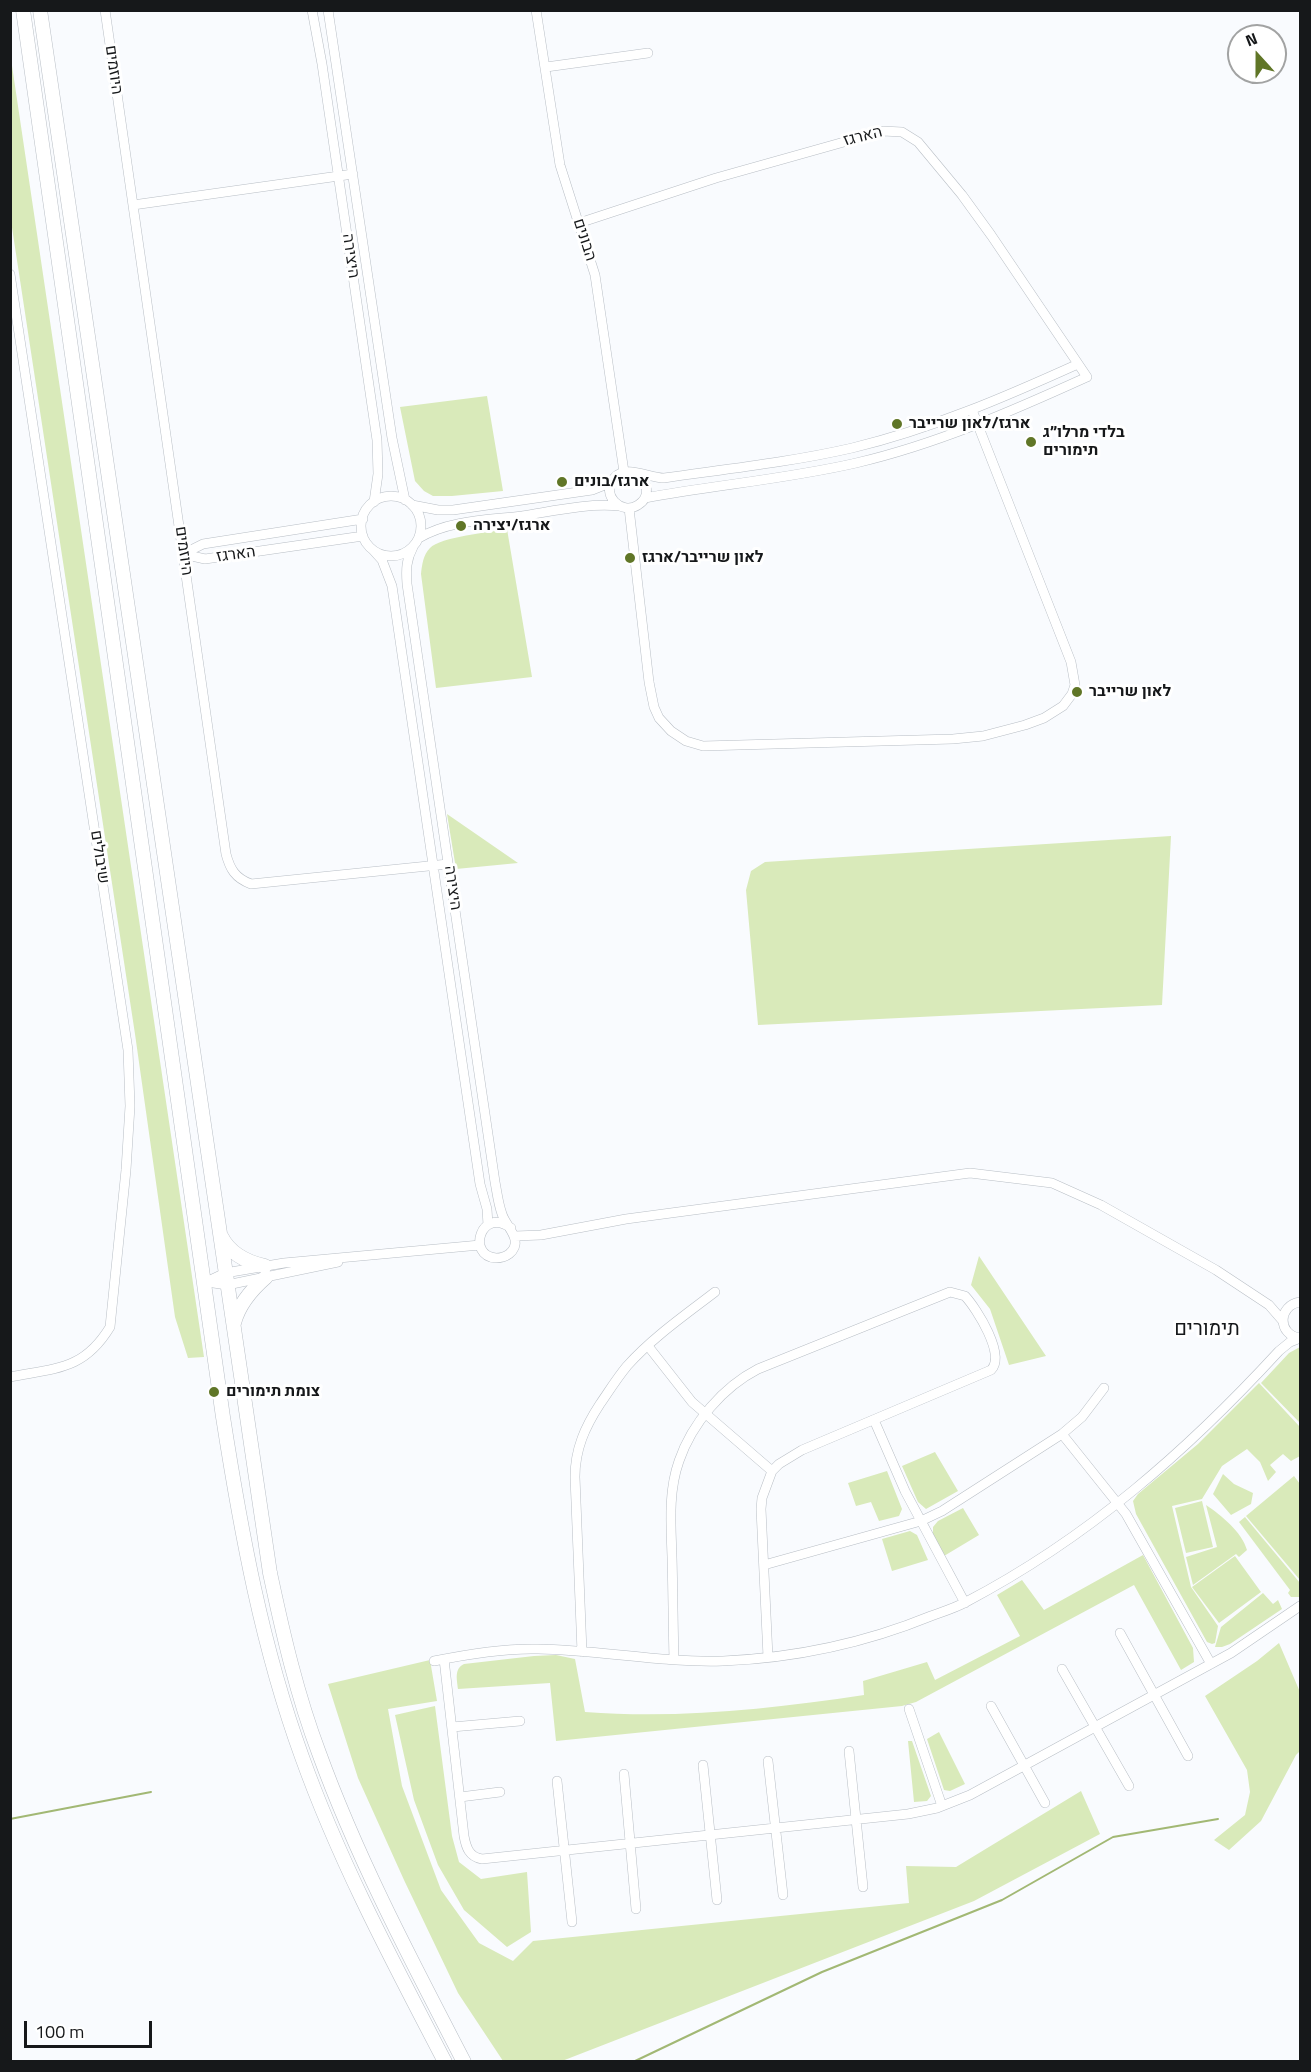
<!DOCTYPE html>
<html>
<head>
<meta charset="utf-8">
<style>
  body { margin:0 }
  #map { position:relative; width:1311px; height:2072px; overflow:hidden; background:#f9fbfe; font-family:"Titillium Web",sans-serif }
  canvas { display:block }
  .frame { position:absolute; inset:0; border:12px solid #16181a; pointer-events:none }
  .north { position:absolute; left:1227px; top:24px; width:60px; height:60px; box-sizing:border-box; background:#fff; border:2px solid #a2a3a3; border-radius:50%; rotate:339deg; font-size:16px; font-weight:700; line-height:24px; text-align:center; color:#16181a }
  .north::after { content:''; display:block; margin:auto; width:21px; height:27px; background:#607627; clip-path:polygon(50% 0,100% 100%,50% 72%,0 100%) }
  .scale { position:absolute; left:24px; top:2021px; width:128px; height:27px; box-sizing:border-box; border:3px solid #16181a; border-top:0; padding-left:8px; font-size:18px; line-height:21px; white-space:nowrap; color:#16181a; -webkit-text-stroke:4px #fff; paint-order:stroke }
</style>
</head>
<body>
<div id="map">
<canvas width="1311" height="2072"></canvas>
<div class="frame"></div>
<div class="north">N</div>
<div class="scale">100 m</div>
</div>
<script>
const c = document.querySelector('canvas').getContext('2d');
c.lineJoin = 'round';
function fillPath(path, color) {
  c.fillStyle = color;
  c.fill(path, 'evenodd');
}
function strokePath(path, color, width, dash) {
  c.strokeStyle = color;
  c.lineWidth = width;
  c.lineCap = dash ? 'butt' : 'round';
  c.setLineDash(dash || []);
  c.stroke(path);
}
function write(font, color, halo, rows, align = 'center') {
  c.font = font + ' "Titillium Web",Heebo,sans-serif';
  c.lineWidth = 6;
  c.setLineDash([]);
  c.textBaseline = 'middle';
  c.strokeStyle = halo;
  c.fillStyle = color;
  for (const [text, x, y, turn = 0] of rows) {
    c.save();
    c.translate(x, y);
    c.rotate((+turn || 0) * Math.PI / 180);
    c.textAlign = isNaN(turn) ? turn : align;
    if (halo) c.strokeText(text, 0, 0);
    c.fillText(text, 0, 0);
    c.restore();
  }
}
const green = new Path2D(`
  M11,59l193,1298 -16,1 -13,-41 -40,-283 -124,-813z
  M487,396l16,95 -51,5h-19l-9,-5 -9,-10 -15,-74z
  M507,529l25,148 -96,11 -15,-114c1,-9 2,-19 9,-26 10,-11 61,-16 77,-19z
  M447,814l71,49 -62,6z
  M1171,836l-9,169 -404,20 -12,-135 5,-19 14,-9z
  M979,1256l67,100 -37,9 -19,-56 -19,-24z
  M1300,1347v76l-39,-40 28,-30z
  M1259,1383l41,44v29l-9,5 -8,-7 -13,11 6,7 -8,9 -8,-19 -13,-13 -25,17 -20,33 -30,7 19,81 27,39 -3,17 -3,1 -5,-2 -71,-128 -3,-13 5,-7 60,-50z
  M935,1452l23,39 -32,18 -8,-7 -16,-36z
  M887,1471l15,38 -3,7 -20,5 -8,-19 -15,4 -8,-23z
  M1223,1474l11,10 19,9 -2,11 -20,11 -18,-21z
  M1294,1476l6,8v96l-54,-64z
  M1202,1501l11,46 -27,6 -11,-45z
  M1206,1505c15,10 36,27 41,45l-8,7 -3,-3 -43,31 -7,-28 31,-10z
  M963,1508l16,27 -35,21 -11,-21v-8l5,-6z
  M1245,1517l55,66v14h-9l-3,-4 2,-3 -51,-68z
  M910,1531l7,4 11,25 -36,11 -10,-32z
  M1143,1555l50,93 1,14 -13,8 -47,-85 -218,117 -14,4 -346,35 -6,-58 -92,6c-1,-10 -4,-20 6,-25l70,-8 22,-1 19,4 10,53c93,7 187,-3 279,-17l-1,-14 64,-19 8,18 85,-44 -23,-41 25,-15 22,30z
  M1235,1556l26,36 -42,31 -27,-36z
  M1263,1593l10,11 5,-4 4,9 -52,35 -8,3h-7l6,-20z
  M1279,1643l21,49v59l-4,4 -35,66 -32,29 -15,-10 31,-25 5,-23 -3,-22 -42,-74 52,-35z
  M430,1660l7,41 -49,8 14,77 39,104 38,53 34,18 20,-20 376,-38 -3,-37 50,1 125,-76 19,43 -126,67 -412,160h-59l-45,-68 -54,-113 -46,-102 -30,-94z
  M435,1706l17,130 7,26 22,17 46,-7 4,60 -24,15 -43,-37 -26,-45 -24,-65 -19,-85z
  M939,1732l26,52 -15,7 -6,-1 -17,-51z
  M908,1741h4l19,55 -4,5 -13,1z`);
const stream = new Path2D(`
  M10,1819l141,-27
  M633,2062l189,-90 180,-72 111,-63 105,-18`);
const minor = new Path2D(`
  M105,10l121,844c4,15 9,24 25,30l197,-20
  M312,10l10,54 55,376 1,34 -4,28
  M328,10l64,428 13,62
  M536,10l24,155 35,110 29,197
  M546,67l102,-14
  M133,205l220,-31
  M579,223l137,-45 167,-47 19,1 16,10 44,53 29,40 96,142c-75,34 -150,67 -231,86 -69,16 -141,22 -211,35
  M10,274l118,776 2,56 -4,64 -16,157c-26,43 -54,41 -100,50
  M637,473c11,9 14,24 1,32 -17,11 -38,-11 -24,-27 12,-14 35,0 50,0 63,-9 127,-16 188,-30 79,-19 153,-51 226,-84
  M361 526a30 30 0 1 1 60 0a30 30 0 1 1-60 0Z
  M412,505l26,5h15l139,-20 20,-8
  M629,508l20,174 5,25 5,11 12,13 15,10 17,5 250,-7 30,-3 42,-11 19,-7 19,-12 9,-12 3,-9 -4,-23 -99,-252
  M419,538c30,-18 70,-18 103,-22 32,-5 65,-13 97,-10
  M413,547c-7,13 -7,23 -6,37l88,598c2,10 3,21 7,32 4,13 23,27 7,40 -4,3 -9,4 -13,4 -30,-2 -15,-52 15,-30
  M373,550l9,10 10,26 88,598 7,25 1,16
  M183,554l20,-10 160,-25
  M183,554l22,5 158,-23
  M515,1236l26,-1 85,-16 344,-46 82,10 49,22 115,65 53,35 13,15
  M206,1282l19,-9 59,-10 196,-18
  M207,1282l20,3 111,-23
  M1300,1302c-22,3 -23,33 0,36
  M648,1346l44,56 80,69
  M874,1420l31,71 60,112
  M1062,1434l64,80 85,150
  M764,1565l157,-44 21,-10 120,-77 20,-17 22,-29
  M1120,1633l68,123
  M582,1652l-7,-175c0,-28 10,-50 25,-73 9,-13 17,-26 27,-38 25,-28 58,-51 88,-74
  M444,1659l20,177c2,11 5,21 18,23l426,-45 29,-6 33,-13 261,-142 69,-47
  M674,1659c-1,-34 -1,-68 -2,-102 -1,-32 -4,-65 7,-96 13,-38 44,-74 79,-92l187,-75 5,-2 15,4c12,13 41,59 26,74l-189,80 -23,14 -7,7 -10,27 -1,11 7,148
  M434,1661c34,-7 69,-13 104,-12 62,1 123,14 185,12 71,-3 142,-18 208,-45 11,-4 24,-8 35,-14 122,-64 221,-151 313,-251l11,-9 10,-4
  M1062,1669l67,117
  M991,1706l54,97
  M909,1709l33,97
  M452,1727l68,-6
  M849,1751l14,136
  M768,1761l15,134
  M703,1765l14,135
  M624,1774l12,135
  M557,1781l15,141
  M460,1797l40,-5`);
const highway = new Path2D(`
  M23,10l200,1407c18,115 39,230 79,340 38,106 91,205 143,305
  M40,10l230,1563c13,61 27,122 49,180 39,107 92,207 145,309
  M221,1236c9,18 25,26 44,30
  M234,1323c5,-19 17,-33 32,-46`);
const markers = [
  [897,424,6,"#607627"],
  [1031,442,6,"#607627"],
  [562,482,6,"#607627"],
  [461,526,6,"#607627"],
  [630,558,6,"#607627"],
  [1077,692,6,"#607627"],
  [214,1392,6,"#607627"]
];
const streetNames = [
  ["היוזמים",113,70,82],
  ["הארגז",863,137,-14],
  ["הבונים",584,240,72],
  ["היצירה",350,256,82],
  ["היוזמים",183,551,82],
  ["הארגז",236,555,-8],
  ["שיבולים",99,857,81],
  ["היצירה",452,888,82]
];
const poiNames = [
  ["ארגז/לאון שרייבר",909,424],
  ["בלדי מרלו״ג",1043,433],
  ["תימורים",1043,451],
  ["ארגז/בונים",574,482],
  ["ארגז/יצירה",473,526],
  ["לאון שרייבר/ארגז",642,558],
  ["לאון שרייבר",1089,692],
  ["צומת תימורים",226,1392]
];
const quarterNames = [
  ["תימורים",1207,1330]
];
fillPath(green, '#d9eaba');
strokePath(stream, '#a2b874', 2);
strokePath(minor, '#b8bec5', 10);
strokePath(highway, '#b8bec5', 15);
strokePath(minor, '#fff', 9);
strokePath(highway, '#fff', 14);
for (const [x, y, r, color] of markers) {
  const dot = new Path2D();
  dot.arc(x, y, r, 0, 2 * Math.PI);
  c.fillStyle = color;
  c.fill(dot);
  strokePath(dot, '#fff', 2);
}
write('16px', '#16181a', '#fff', streetNames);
write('bold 16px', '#16181a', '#fff', poiNames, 'left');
write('20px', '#16181a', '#fff', quarterNames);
</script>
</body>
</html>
